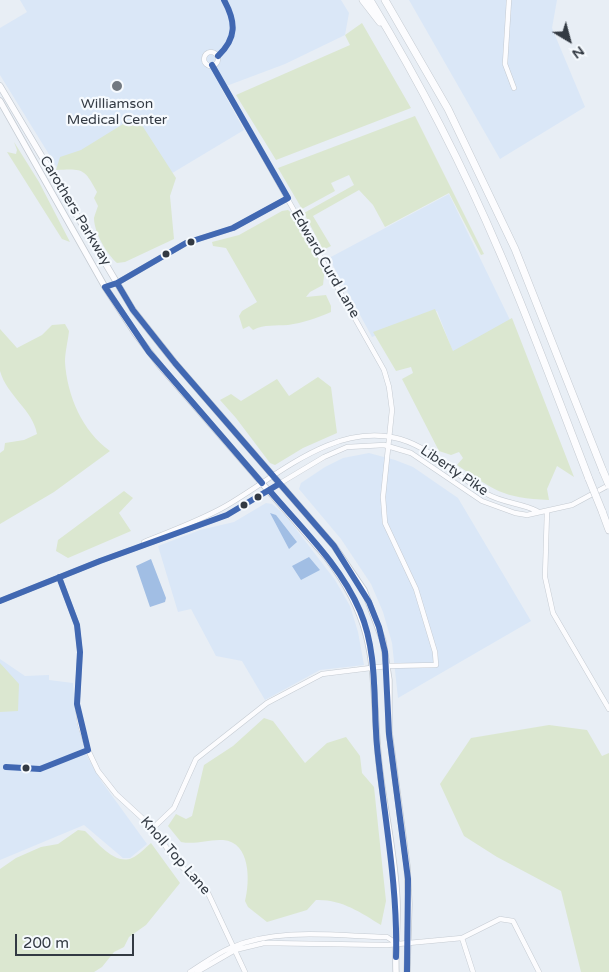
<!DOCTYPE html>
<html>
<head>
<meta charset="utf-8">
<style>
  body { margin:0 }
  #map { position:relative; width:609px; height:972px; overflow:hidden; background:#e8eef5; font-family:"Varela Round",sans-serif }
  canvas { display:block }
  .north { position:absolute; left:544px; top:15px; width:50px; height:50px; -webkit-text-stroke:4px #f6fafe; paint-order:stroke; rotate:143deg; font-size:14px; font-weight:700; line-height:20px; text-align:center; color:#333a43 }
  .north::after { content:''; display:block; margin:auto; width:18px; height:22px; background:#333a43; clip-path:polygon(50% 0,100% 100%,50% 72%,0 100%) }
  .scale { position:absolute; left:15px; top:934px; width:119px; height:22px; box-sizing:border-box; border:2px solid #333a43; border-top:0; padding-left:6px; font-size:15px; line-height:18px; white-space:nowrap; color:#333a43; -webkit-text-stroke:4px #f6fafe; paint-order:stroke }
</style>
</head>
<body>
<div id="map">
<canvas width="609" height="972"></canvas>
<div class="north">N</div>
<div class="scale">200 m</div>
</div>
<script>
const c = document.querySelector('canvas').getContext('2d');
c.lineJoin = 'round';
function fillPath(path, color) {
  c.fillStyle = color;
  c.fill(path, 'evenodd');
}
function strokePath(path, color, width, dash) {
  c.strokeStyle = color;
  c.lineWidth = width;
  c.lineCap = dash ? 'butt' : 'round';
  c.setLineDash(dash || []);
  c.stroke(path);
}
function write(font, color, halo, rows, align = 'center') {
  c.font = font + ' "Varela Round",sans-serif';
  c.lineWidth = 4.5;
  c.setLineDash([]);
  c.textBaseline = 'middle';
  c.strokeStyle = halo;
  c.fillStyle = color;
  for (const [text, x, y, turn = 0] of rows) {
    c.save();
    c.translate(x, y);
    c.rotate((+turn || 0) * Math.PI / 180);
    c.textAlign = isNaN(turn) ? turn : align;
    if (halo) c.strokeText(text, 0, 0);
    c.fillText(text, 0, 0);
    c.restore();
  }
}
const built = new Path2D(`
  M20,0h321l8,13 -4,22 -60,29 -64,24 23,42 -75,45 -31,-53 -80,47 -58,-94v-47l27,-16z
  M409,0h148l-5,28 33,79 -85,52z
  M449,194l61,126 -57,32 -16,-41 -65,26 -43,-79z
  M369,453l26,7 18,7 45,31 73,123 -133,77 -6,-55 -9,-31 -12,-28 -30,-45 -42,-50 2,-6 24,-16 18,-9z
  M266,503l6,1 14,12 49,64 15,26 8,26 6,33 -44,5 -55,30 -23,-39 -26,-5 -25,-47 -13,3 -20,-66 42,-16 34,-8z
  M0,659l25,17 24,-1v5l24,3 3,38 11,35 15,26 45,62 -17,14h-7l-39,-33 -84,35z`);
const green = new Path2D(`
  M362,23l49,85 -135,52 -40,-65 114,-50 -5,-10z
  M136,116l40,62 -6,18 4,43 -49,23 -8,1c-11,-10 -23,-31 -23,-45 1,-4 3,-9 4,-12l-4,-8 3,-6c-13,-24 -14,-23 -41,-22l4,-13 21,-7z
  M415,116l69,138 -3,1 -32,-62 -64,34 -12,-22 -14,-15 -46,26 18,30 -8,4 -19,-37 50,-28 -5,-10 -18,8 4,8 -33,18 -24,-41z
  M14,142l25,40 31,60 -8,-3 -55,-87 9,2 1,-4z
  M288,210l6,5 31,52 -2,18 -13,7 -4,5 20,-2 5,11v6c-14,6 -28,11 -43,13 -13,1 -23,-1 -35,5l-4,-4 -6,3 -4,-13 3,-5 15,-9 -31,-54 -13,-2 -1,-4 27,-7 43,-24z
  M435,309l18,42 59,-33 62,159 -17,-11 -10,23 2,11c-47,-2 -55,-10 -92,-35l6,-7 -4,-6 -8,3 -12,-4 -37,-72 11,-6 -2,-6 -15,4 -23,-39z
  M65,324l4,7c-1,10 -4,21 -4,31 2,33 17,69 45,89l-56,41 -54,32v-71l4,-3 1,-7 19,-3 13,-6c-4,-24 -30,-38 -37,-63 0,-12 0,-29 0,-42l17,19 25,-13 10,-10z
  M318,377l13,10 6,46 -34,15 -28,17 -5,-2 -34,-45 -16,-18 11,-6 10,7 36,-22 12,17z
  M124,491l9,7 -14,15 12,18 -63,27 -12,-7 2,-11z
  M0,663l19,21 -1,27 -18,1z
  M264,718l9,3 32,42 22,-20 19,-6 14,19 2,17 12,14 12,114 -5,24c-21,-13 -40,-26 -65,-25l-9,10 -40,12 -19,-15 -3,-6c5,-19 6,-59 -22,-61 -15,-1 -27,5 -42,2l-13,-16 8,-12 10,5 6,-3 12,-51 29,-19z
  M549,725l38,5 15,26 7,-3v219h-28l-20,-81 -64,-34 -33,-21 -24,-52 31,-46z
  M78,830l7,1c11,10 30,35 47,27 7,-3 13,-10 19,-15l29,40 -34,42 -17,12 -5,10 -10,5 -12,15 -8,5h-94v-103l16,-11 25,-11 17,-3z`);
const water = new Path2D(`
  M270,513l6,2 21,27 -8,7z
  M309,557l11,13 -19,10 -9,-14z
  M151,559l15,39 -1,4 -15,5 -14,-41z`);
const minor = new Path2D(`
  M509,0l-4,64 9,24
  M204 59a7 7 0 1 1 14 0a7 7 0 1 1-14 0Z
  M105,287l12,-4 69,-40 47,-15 55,-30
  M547,511l-2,66 8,36 56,96
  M144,542c27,-11 55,-21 80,-35 53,-30 110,-86 176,-68 34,10 57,38 87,55 16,9 34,9 50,17
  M59,577l18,48 3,27 -3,52 3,20 8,26 10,21 18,23 37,34 22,32 33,33 37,79
  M0,601l100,-40 127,-46 97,-58 23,-10 37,-2 27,8 71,48 33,12 12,2 45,-10 37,-20
  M153,828l21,-20 22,-49 71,-56 55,-29 65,-8 49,-1 -1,-13 -19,-63 -31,-66 -2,-26 9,-87 -3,-23 -5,-17 -172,-305
  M462,938l11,34
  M190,972c13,-8 26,-18 40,-24 48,-21 106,-12 157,-11l9,6
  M197,972l38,-22 29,-7 123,2 75,-7 38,-19 13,2 26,51`);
const major = new Path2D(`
  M0,86l133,224 42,53 159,183 30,44 19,51 6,39v51l18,135 2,38 -2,68
  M0,101l105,186 30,46 26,34 166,191c56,73 43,121 52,205 5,46 16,91 18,137 1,24 -2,48 -1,72`);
const highway = new Path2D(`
  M363,0l17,22
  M370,0c49,81 93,166 130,253 32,74 60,151 89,226
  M385,0l63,109 67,140 88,222
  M602,511l7,19`);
const highwayBridge = new Path2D(`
  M603,471l6,14
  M589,479l13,32`);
const bus1 = new Path2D(`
  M218,56c19,-18 18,-34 6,-56
  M212,65l76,133
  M117,283l16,27 42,53 159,183 35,56 10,25 6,25 4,82 19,145 -1,93
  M262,483l-113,-131 -44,-65 12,-4 69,-40 47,-15 55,-30
  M269,490c32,38 71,74 91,121 18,42 13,90 17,135 7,71 21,139 19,211
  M59,577l18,48 3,27 -3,52 11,46
  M0,601l100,-40 127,-46 52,-31
  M6,767l34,2 48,-19`);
const markers = [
  [117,86,6,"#727981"],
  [191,242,4.5,"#333a43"],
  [166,254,4.5,"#333a43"],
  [258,497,4.5,"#333a43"],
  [244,505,4.5,"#333a43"],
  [26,768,4.5,"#333a43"]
];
const poiNames = [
  ["Williamson",117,104],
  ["Medical Center",117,120]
];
const streetNames = [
  ["Carothers Parkway",75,211,59],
  ["Edward Curd Lane",325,264,60],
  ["Liberty Pike",454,471,34],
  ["Knoll Top Lane",175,856,49]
];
fillPath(built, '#dae7f7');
fillPath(green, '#dbe7d0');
fillPath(water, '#a1bee4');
strokePath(minor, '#c5cbd2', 5.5);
strokePath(major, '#c5cbd2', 7);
strokePath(highway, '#c5cbd2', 8);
strokePath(minor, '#fcfcfe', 4.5);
strokePath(major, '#fcfcfe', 5.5);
strokePath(highway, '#fcfcfe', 7);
strokePath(highwayBridge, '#c5cbd2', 8, []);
strokePath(highwayBridge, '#fcfcfe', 7);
strokePath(bus1, '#4168b2', 6);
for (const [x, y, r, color] of markers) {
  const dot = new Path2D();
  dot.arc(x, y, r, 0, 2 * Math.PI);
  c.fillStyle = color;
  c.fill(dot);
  strokePath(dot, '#f6fafe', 2);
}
write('14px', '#333a43', '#f6fafe', poiNames);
write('14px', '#333a43', '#f6fafe', streetNames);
</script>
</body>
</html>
